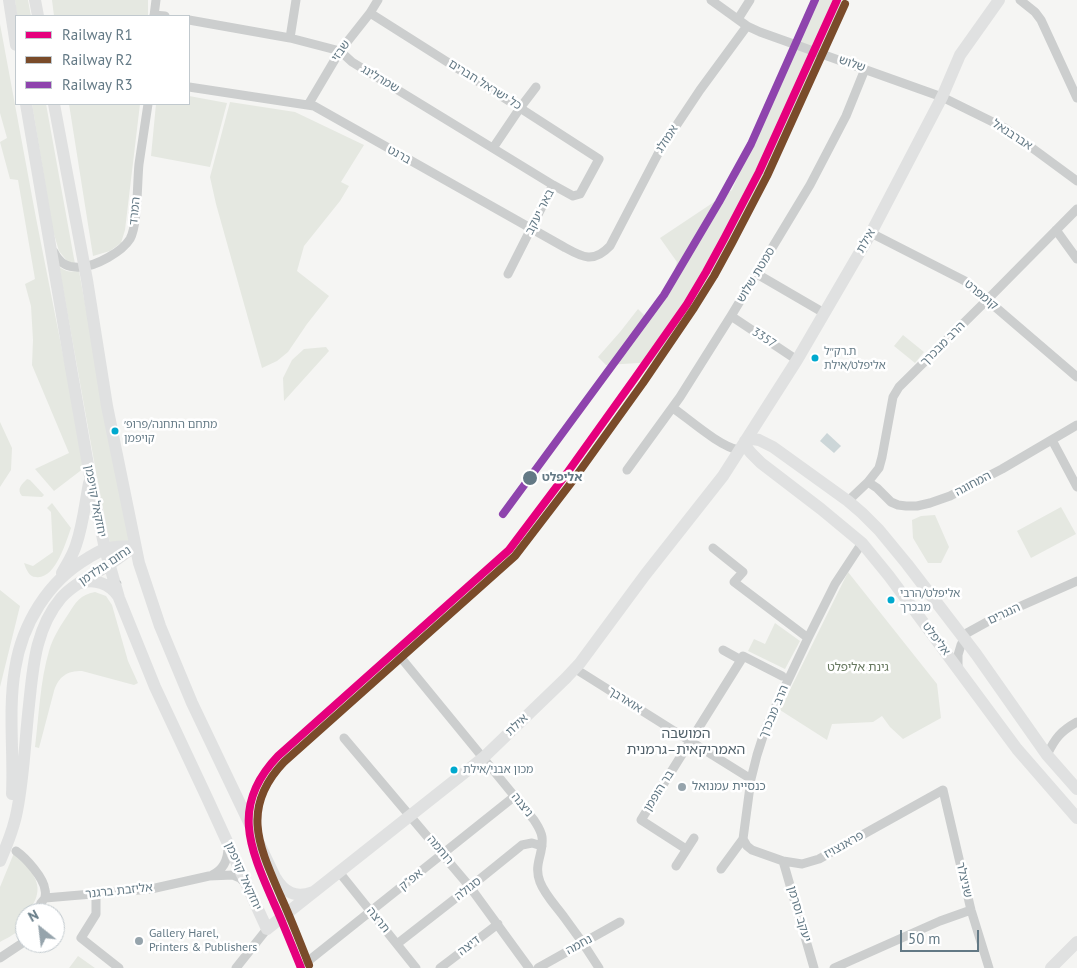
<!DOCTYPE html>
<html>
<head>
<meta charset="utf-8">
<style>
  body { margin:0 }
  #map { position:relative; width:1077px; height:968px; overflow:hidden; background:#f5f5f3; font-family:"PT Sans",sans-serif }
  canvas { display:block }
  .legend { position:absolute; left:15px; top:15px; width:175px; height:90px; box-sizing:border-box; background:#fff; border:1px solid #c1c9ce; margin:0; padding:6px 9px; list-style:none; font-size:15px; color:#637985 }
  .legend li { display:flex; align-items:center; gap:10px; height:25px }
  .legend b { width:25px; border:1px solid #c1c9ce }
  .north { position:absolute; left:15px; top:903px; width:50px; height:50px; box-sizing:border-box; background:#fff; border:1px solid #c1c9ce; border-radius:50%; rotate:331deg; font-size:14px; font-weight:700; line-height:20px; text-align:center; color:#637985 }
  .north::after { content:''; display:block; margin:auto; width:18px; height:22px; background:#96a4ac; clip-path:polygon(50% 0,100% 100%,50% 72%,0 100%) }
  .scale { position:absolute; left:900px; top:930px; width:79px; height:22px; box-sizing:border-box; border:2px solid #637985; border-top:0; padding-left:6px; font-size:15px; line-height:18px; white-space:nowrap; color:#637985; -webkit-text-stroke:4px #fff; paint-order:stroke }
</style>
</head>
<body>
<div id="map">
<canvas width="1077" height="968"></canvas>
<ul class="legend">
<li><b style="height:6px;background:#e5007d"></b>Railway R1</li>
<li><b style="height:6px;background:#7a4b2a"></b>Railway R2</li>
<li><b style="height:6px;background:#8e44ad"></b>Railway R3</li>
</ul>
<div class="north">N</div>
<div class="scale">50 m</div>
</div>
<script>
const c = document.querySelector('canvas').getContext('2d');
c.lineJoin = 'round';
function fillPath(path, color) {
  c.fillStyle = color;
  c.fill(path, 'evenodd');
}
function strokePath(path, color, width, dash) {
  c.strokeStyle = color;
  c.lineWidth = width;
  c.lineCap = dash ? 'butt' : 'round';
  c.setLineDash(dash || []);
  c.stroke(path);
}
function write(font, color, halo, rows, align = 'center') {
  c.font = font + ' "PT Sans","Noto Sans Hebrew",sans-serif';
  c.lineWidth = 5;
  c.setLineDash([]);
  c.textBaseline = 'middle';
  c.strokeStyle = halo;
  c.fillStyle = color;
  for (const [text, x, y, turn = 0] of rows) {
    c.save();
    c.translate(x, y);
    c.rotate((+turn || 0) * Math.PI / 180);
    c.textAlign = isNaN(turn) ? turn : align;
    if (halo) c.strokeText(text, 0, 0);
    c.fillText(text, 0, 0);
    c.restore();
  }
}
const green = new Path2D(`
  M15,0h13l3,16h-14z
  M52,0h96v16h-94z
  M812,0h33l-6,11 -58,132 -30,56 -17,36 -79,127 -49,3 -8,-8 22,-25 18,-23 8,8 23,-29 8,-26 -17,-24 72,-48 29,-68 10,-21z
  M0,24l36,194 46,233 2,17 -30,23 -19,-22 34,-16 -37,-88 1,-25 -2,-34 -6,-22 10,-5 -17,-99 -8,-1 -10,-37 7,-4 -7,-25z
  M189,96l38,7 -17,64 -59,-11 5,-52h33z
  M230,102l65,10 69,33 -23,37 8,4 -9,15 -36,45 -7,25 32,25 -22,28 -19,28 -11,9 -15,7 -46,-164 -6,-27z
  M32,104h14l29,160 -8,-3 -8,-10 -6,-20z
  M69,104h71l-15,126 -4,13 -11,8 -17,5z
  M59,266c6,6 11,6 20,5l50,270 -19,3 -14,-72z
  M903,335l21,17 -9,11 -21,-17z
  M326,347l3,4 -45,50 -1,-23 9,-18 12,-11z
  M0,422l12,26 -1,22 -11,17z
  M27,479l3,1 14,15 -2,2 -20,-1c-6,-7 0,-12 5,-17z
  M52,503l19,25c-5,14 -16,52 -35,49 -7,0 -10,-8 -12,-14l9,3 20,-14 -2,-40 -4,-4z
  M1061,507l15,27 -45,24 -14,-27z
  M935,515l14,32 -8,16h-13l-15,-25 -1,-18 9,-4z
  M848,572l89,112 4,34 -38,21 -13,-12 -8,-11 -9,6 -41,2 -5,16 -47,-30z
  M0,590l20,16 -20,81z
  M95,592l11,4 6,9 16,56 10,22 -4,2 -52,-14c-15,0 -23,5 -28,20l-15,57 -4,-1c4,-32 5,-65 14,-96 4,-14 12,-26 20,-38 7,-11 11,-18 26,-21z
  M775,623l25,18 -15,28 -37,-18 6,-12 11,5z
  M14,853c11,10 27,26 23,41 -1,7 -6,13 -9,19h-3c0,18 -11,21 -25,29v-55z
  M78,956l17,12h-26z`);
const water = new Path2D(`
  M827,433l14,13 -7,7 -14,-12z`);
const street = new Path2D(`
  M711,0l36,26 13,6 182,65 63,31 72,53
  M1020,0l15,12 6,8 36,78
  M370,13l150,95 79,51 -19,35 -7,2 -20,-11 -45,89
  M154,15l11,1
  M154,16l2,-16
  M738,19l12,-19
  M189,20l101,18 50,13 12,11 201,123
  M290,38l6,-38
  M189,87l125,19 250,141c18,10 29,17 46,-1l50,-96 40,-60 47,-64
  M308,105l32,-54 30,-38 8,-13
  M493,148l27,-40 16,-21
  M1056,230l21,29
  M871,233l94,48 112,96
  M54,252c6,12 14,16 27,15 15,-1 41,-15 49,-28 8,-14 7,-56 9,-75 3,-20 6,-40 9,-60
  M757,274l67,39
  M731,316l66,44
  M673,408c16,11 47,39 66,42
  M1052,440l25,47
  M627,470l53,-73 51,-81 79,-131 36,-69 19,-47
  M868,482l9,6 14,14 7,3 8,1h11l13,-3 20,-7 52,-27 75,-44
  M848,501l20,-19 11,-14 3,-11 11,-60 6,-10 88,-87 90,-91
  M713,548l30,24 -9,10 74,56
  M723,650l18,10 2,-4 39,20
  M402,659l132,161c3,5 7,10 8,17 2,17 -9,27 -2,45 5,13 16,24 24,35 13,17 24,33 35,51
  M574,668l116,73 61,38
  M958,668v-13l3,-10 6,-12 29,-16 81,-36
  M344,738l126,149 59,81
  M1047,755c8,-17 14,-24 30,-33
  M743,839l4,7 5,4 31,11 19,3 17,-5 124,-69 28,120 18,58
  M686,849l-45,-29 100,-160
  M16,851c10,7 28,27 29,39 1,3 0,6 0,8
  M783,861l31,107
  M676,866l18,-28
  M721,869l22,-30 8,-60 6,-24 9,-28 42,-89 27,-54 27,-41
  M339,872l77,96
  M212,875c11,-5 16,-15 16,-28
  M96,894v20l-15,24 38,30
  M37,913l4,-10 4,-5 106,-9 58,-13 24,-1 7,3 4,4
  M397,944l73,-57 52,-42 10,-2 10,3
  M0,958l21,-14 4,-5
  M307,962l208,-166
  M236,968l31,-39
  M440,968l58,-44
  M538,968l82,-46
  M834,968l106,-47 31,-11`);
const secondary = new Path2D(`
  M9,0l7,45
  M35,0l3,16
  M26,104l45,264 19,108 15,73 14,49 36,89 53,113 59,129 216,-171 83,-80 14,-15 65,-88 78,-99 74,-116 74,-127 71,-136 18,-42 39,-55
  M54,104l33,176 20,126 32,157 21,63 32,77 83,174c9,15 20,22 38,15
  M745,441l2,7 4,5 10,10 60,46 41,34 27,33 128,173 60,69
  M745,441l8,-2 6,1 14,7 75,54 14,12 17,17 28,34 69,90 71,101 30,34
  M62,573c5,-9 11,-18 14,-28 7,-20 9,-41 13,-62
  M81,583c13,-5 29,1 37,13
  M12,794c2,-41 -4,-84 3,-125 7,-45 33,-88 73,-111 5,-3 11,-7 17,-9 9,-3 20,-2 30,-3
  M0,861c7,-16 14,-33 17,-50 7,-35 8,-71 12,-106 4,-37 6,-76 32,-107 13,-15 33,-23 49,-34 9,-6 17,-12 25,-18
  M1051,968l26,-26`);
const tram = new Path2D(`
  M120,581l1,2`);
const rail1 = new Path2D(`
  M301,968c-9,-22 -18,-45 -28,-67 -24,-55 -42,-96 5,-145l231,-206 58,-77 68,-95 52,-74 19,-32 18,-33 35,-67 78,-172`);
const rail2 = new Path2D(`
  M309,965c-9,-23 -18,-46 -28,-68 -22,-51 -41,-89 3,-135l231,-206 59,-77 69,-96 51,-75 20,-32 18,-33 35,-67 78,-172`);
const rail3 = new Path2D(`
  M503,514l161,-219 55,-93 32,-58 64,-144`);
const markers = [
  [815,358,4.5,"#00a9ce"],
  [115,431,4.5,"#00a9ce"],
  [530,478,8,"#637985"],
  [891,600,4.5,"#00a9ce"],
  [454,770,4.5,"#00a9ce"],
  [682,787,5,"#96a4ac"],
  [139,941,5,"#96a4ac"]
];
const busNames = [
  ["ת.רק״ל",824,352],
  ["אליפלט/אילת",824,366],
  ["מתחם התחנה/פרופ׳",124,425],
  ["קויפמן",124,439],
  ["אליפלט/הרבי",900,594],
  ["מבכרך",900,608],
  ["מכון אבני/אילת",463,770]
];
const streetNames = [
  ["שבזי",341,51,-55],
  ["שלוש",852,64,19],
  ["שמרלינג",380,79,31],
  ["כל ישראל חברים",485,85,32],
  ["אברבנאל",1012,135,33],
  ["אמזלג",667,139,-57],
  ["ברנט",399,155,29],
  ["המרד",135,211,-84],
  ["באר יעקב",540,212,-63],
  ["אילת",866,241,-60],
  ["סמטת שלוש",756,275,-59],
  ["קומפרט",981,295,40],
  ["3357",764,338,33],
  ["הרב מבכרך",943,344,-45],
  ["המחוגה",973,484,-28],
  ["יחזקאל קויפמן",95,501,79],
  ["נחום גולדמן",105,566,-34],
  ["הנגרים",1004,614,-25],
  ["אליפלט",936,639,53],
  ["אוארבך",625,700,32],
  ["הרב מבכרך",774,712,-67],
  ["אילת",517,725,-44],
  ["בר הופמן",659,791,-58],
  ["ניצנה",522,805,51],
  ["פראנצויז",844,845,-29],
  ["רוחמה",440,850,50],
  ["יחזקאל קויפמן",243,876,66],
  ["אפ\"ק",411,880,-39],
  ["שניצלר",964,880,77],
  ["סגולה",468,889,-38],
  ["אליזבת ברגנר",119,891,-6],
  ["יעקב וסרמן",799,914,74],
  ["תרצה",378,920,51],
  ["נחמה",579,945,-29],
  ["דיצה",469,946,-37]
];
const stopNames = [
  ["אליפלט",542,478]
];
const parkNames = [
  ["גינת אליפלט",858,668]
];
const poiNames = [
  ["כנסיית עמנואל",692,787],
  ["Gallery Harel,",149,934],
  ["Printers & Publishers",149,948]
];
const neighbourhoodNames = [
  ["המושבה",686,734],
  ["האמריקאית–גרמנית",686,750]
];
fillPath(green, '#e5e8e1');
fillPath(water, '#ccd6d8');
strokePath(street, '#cccece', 9);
strokePath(secondary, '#e0e1e1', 12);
strokePath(tram, '#c1c4c4', 1);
strokePath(rail1, '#e5007d', 8);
strokePath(rail2, '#7a4b2a', 8);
strokePath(rail3, '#8e44ad', 8);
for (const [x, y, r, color] of markers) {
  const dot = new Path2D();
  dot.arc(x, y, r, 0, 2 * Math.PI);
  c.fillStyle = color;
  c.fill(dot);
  strokePath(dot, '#fff', 2);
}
write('11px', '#637985', '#fff', busNames, 'left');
write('12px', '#637985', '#fff', streetNames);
write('bold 12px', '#637985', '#fff', stopNames, 'left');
write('12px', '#66775e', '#fff', parkNames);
write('12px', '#637985', '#fff', poiNames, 'left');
write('14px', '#51616a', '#fff', neighbourhoodNames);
</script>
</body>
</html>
